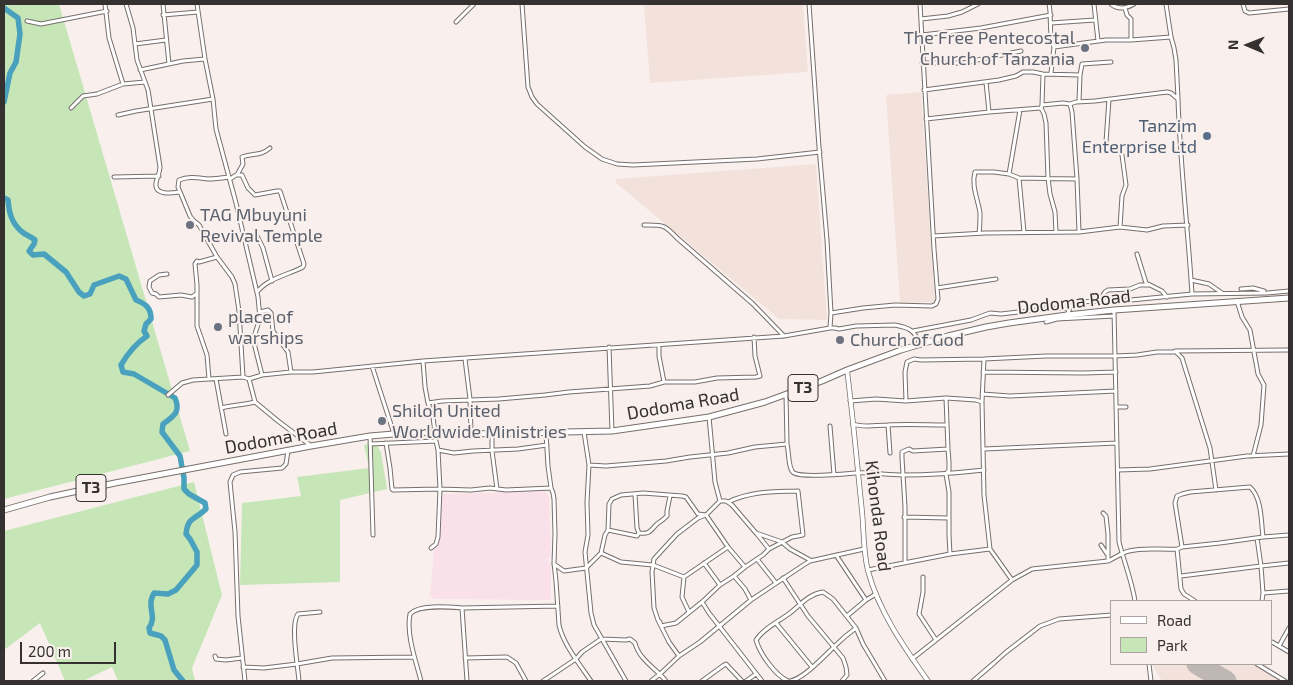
<!DOCTYPE html>
<html>
<head>
<meta charset="utf-8">
<style>
  body { margin:0 }
  #map { position:relative; width:1293px; height:685px; overflow:hidden; background:#f9f0ed; font-family:"Exo 2",sans-serif }
  canvas { display:block }
  .frame { position:absolute; inset:0; border:5px solid #353130; pointer-events:none }
  .legend { position:absolute; left:1110px; top:600px; width:162px; height:65px; box-sizing:border-box; background:#f9f0ed; border:1px solid #aba4a1; margin:0; padding:6px 9px; list-style:none; font-size:15px; color:#353130 }
  .legend li { display:flex; align-items:center; gap:10px; height:25px }
  .legend b { width:25px; border:1px solid #aba4a1 }
  .north { position:absolute; left:1223px; top:20px; width:50px; height:50px; -webkit-text-stroke:4px #f9f0ed; paint-order:stroke; rotate:271deg; font-size:14px; font-weight:700; line-height:20px; text-align:center; color:#353130 }
  .north::after { content:''; display:block; margin:auto; width:18px; height:22px; background:#353130; clip-path:polygon(50% 0,100% 100%,50% 72%,0 100%) }
  .scale { position:absolute; left:20px; top:642px; width:96px; height:22px; box-sizing:border-box; border:2px solid #353130; border-top:0; padding-left:6px; font-size:15px; line-height:18px; white-space:nowrap; color:#353130; -webkit-text-stroke:4px #f9f0ed; paint-order:stroke }
</style>
</head>
<body>
<div id="map">
<canvas width="1293" height="685"></canvas>
<div class="frame"></div>
<ul class="legend">
<li><b style="height:6px;background:#fff"></b>Road</li>
<li><b style="height:14px;background:#c6e6b8"></b>Park</li>
</ul>
<div class="north">N</div>
<div class="scale">200 m</div>
</div>
<script>
const c = document.querySelector('canvas').getContext('2d');
c.lineJoin = 'round';
function fillPath(path, color) {
  c.fillStyle = color;
  c.fill(path, 'evenodd');
}
function strokePath(path, color, width, dash) {
  c.strokeStyle = color;
  c.lineWidth = width;
  c.lineCap = dash ? 'butt' : 'round';
  c.setLineDash(dash || []);
  c.stroke(path);
}
function write(font, color, halo, rows, align = 'center') {
  c.font = font + ' "Exo 2",sans-serif';
  c.lineWidth = 4;
  c.setLineDash([]);
  c.textBaseline = 'middle';
  c.strokeStyle = halo;
  c.fillStyle = color;
  for (const [text, x, y, turn = 0] of rows) {
    c.save();
    c.translate(x, y);
    c.rotate((+turn || 0) * Math.PI / 180);
    c.textAlign = isNaN(turn) ? turn : align;
    if (halo) c.strokeText(text, 0, 0);
    c.fillText(text, 0, 0);
    c.restore();
  }
}
const built = new Path2D(`
  M644,4h159l5,68 -158,11z
  M921,92l14,210 -35,1 -14,-208z
  M816,164l11,156 -48,-1 -163,-136v-4z
  M1153,664h101l29,17h-121l-7,-11z`);
const education = new Path2D(`
  M546,491l3,5 2,61 -3,2 1,3 2,2v36l-117,-1 -4,-3 9,-102z`);
const green = new Path2D(`
  M4,4h55l131,447 -186,48z
  M376,444l5,8 6,37 -47,11v82l-100,3 2,-82 59,-7 -4,-19 72,-9 -5,-23z
  M194,482l28,113 -30,73 3,13h-77l-6,-14 -29,14h-18l-25,-58 -36,27v-119z`);
const river = new Path2D(`
  M4,8l14,10 2,16 -4,28 -6,11 -6,29
  M4,198l4,2c1,12 3,22 13,31 4,4 9,5 14,9l-1,4 -5,7 4,4 11,-1 22,18 13,20 5,4 6,-2 4,-9 25,-9 7,3 10,21c10,4 15,8 15,19l-5,5 -2,7 3,5c-12,8 -19,17 -26,29l2,7 11,2 41,24c6,14 -1,18 -12,26l-1,8 18,24 4,22v11l5,5 16,9 1,6c-11,11 -18,7 -20,25l4,5 7,13v13l-21,25 -8,4 -14,-1c-1,2 -3,7 -3,9 -1,10 5,16 -2,26l1,5 11,3 4,4 9,30 9,11`);
const runway = new Path2D(`
  M1197,664l29,17`);
const minor = new Path2D(`
  M105,4l4,34 14,46
  M126,4l7,24 4,32 11,30 12,77c0,6 -3,10 -4,16 -2,13 17,10 24,9
  M163,4l6,60
  M197,4l8,55 8,40 3,30 20,74 22,94 2,21 -6,19 1,10 7,28
  M522,4l6,83 4,10 5,7 48,43 17,12 15,5 16,1 124,-6 63,-7
  M809,4l10,143 8,93 4,73 -1,15h5l4,1 17,-3 39,-1c15,3 19,5 25,19
  M1049,4c3,14 -1,30 5,43l52,-7h25l40,-3
  M1094,4l4,37
  M1111,4c7,6 16,4 23,0
  M1166,4l5,33 3,11 2,12 2,38
  M1243,4l2,7 4,2 40,-4
  M1125,8l2,7 4,4v21
  M163,15l35,-3
  M921,19l27,-3 14,-4 16,-8
  M27,21l14,3 66,-13
  M456,22l18,-18
  M1051,23l44,-3
  M922,35l59,-7 70,-13
  M135,44l31,-4
  M922,63h41l58,-12
  M140,70l43,-9 22,-2
  M1051,73l3,-26
  M986,82l3,30
  M924,90l75,-10 17,-4 7,-4h10l10,2 37,1 2,-11 29,-2
  M1079,101l1,-26
  M1070,104l6,-2 19,-1 72,-9 4,1 7,6c2,65 10,130 14,195
  M1042,105l1,-31
  M71,108l12,-12 14,-2 26,-10 22,-2
  M1041,108l3,6 2,9 2,55 2,16 5,18 1,20
  M1020,110l-11,64 10,4 58,1
  M118,115l18,-4 77,-12
  M926,119l63,-7 52,-4 1,-3 21,-2 7,1 2,8 5,67 2,53
  M1106,142l3,-43
  M237,175l6,-11 -1,-7c11,-4 19,-1 28,-9
  M114,177l45,-1
  M229,177c-7,1 -14,2 -21,2 -10,-1 -19,-3 -29,1l-1,7 12,29 4,5 5,4 18,32 15,20 3,7 4,27 4,66
  M1019,178l5,54
  M230,179l6,-4h6l6,13 7,7 22,-4h3l24,73 -1,3c-15,8 -35,11 -46,25
  M644,225c19,0 20,-1 33,13l76,66 31,32
  M1120,227l2,-31 4,-11 -4,-30
  M979,233c1,-6 1,-13 1,-20 -2,-14 -9,-27 -5,-41h19l15,2
  M933,236l52,-3 94,-1 41,-5 27,3 16,-4 25,-1
  M245,241l7,-5h5l6,12 9,33
  M1137,254l9,29 16,8 5,6
  M167,274l-8,1 -9,6 -1,6 3,6 4,1 3,3 22,-2 11,2 4,-3
  M1191,280l18,4 13,9
  M937,288l59,-9
  M1241,289l12,-1 11,3
  M1099,301l6,-9 3,-2 22,-1 10,-4h10
  M1237,301l5,16 8,13 8,44 6,11 -3,40 -8,31
  M1114,310l5,232c5,20 13,39 16,59
  M260,312l8,-2 3,3 2,18 15,21 3,20
  M831,313l32,-5 32,-3 37,1 4,-2 2,-5 -4,-50 -14,-245
  M1067,315l4,-9 5,-4 55,-2 61,-6 75,-1 22,-2
  M1046,322l11,-3 57,-3
  M913,331l58,-11 19,-7 11,1 43,-5 25,-1
  M659,345v11l5,26
  M609,347l3,84
  M1175,351l114,-1
  M465,359l5,40 1,34
  M984,359l-2,43 2,93 6,54 22,31
  M423,361l2,26 3,16 5,14 3,24 2,9 2,39 -2,48 -2,7 -5,4
  M372,366l22,68
  M983,372l101,1 32,-1
  M209,379l-2,-24 -10,-29v-41l-2,-21 2,-3 2,1 18,-5
  M216,379l10,55
  M249,379l6,23 23,19 32,24
  M982,394l28,2 106,-5
  M168,395l14,-12 11,-3 50,-3 6,2 13,-4 29,-3h22l110,-11 361,-25 46,-8
  M786,395l1,49c2,7 1,26 7,29 10,5 50,1 62,0 15,-1 31,2 47,2 27,0 54,-2 81,-5
  M946,398l2,51 1,13v8l-3,4 3,18v43l1,19
  M850,401l26,-2 30,2 40,-3 30,2 6,2
  M906,401l-1,-29 2,-10 7,-3 7,1 63,-1 62,-3h69l22,-1 20,-3h19l6,6 28,90 6,42
  M428,403l14,-2 57,-2 46,-4 24,-3 81,-6 14,-4h31l22,-4 39,-1 4,-1 -5,-20 -1,-19
  M1117,407h9
  M221,408c12,-3 23,-3 34,-6
  M853,424c11,4 23,1 35,1 20,-1 39,0 59,0
  M888,425l2,28
  M830,426l4,49
  M584,432l5,33 -2,37 1,33 -3,17 6,61 3,12 32,56
  M546,433l2,33 3,22 2,5 1,6 1,35 -1,29 2,18 3,44c4,19 21,40 32,56
  M492,434v17l5,38
  M370,436l3,99
  M386,443l4,25 2,21 1,1 47,-1 31,1 19,-2 16,2 45,-2
  M370,444l66,-3
  M984,449l133,-6
  M438,450l16,3 19,-2 45,-2 29,-4
  M589,465l17,1 60,-5 24,-4 38,-4 27,-6 32,-3
  M1118,470l32,-1 97,-13 42,-2
  M635,494l2,34 2,5
  M720,501h6l6,4 24,28 26,9 8,7 20,11
  M1103,513l3,3 2,18v27
  M904,517l44,1
  M608,530l29,6 2,-3c11,1 10,-1 18,-9 3,-2 7,-5 10,-8v-5l3,-15
  M757,534l12,15
  M1257,538l4,28 28,-3
  M1101,545l6,9
  M1182,547l-7,-44 2,-7 5,-2 8,-2 60,-5c12,11 11,34 13,50
  M1177,549l4,40 3,5 11,7
  M601,553l4,-18 3,-5 1,-26 3,-5 9,-4 22,-2 39,3 4,1 12,17 8,1 22,32 17,20
  M836,555l30,45
  M757,559l19,24
  M704,563l16,22
  M905,563v-56l-3,-49v-6l7,-3 4,2 35,-2
  M554,564l10,7 22,-3 15,-15 20,9 32,3 31,12
  M868,570l82,-16 40,-5
  M734,576l11,13 6,11
  M1181,576l80,-10 2,27 -1,8
  M923,577v15l-4,22 17,26
  M783,578l25,38 35,42 3,9 1,8 -5,6
  M1263,593l26,-2
  M702,602l7,11 53,68
  M689,612l-7,-15 2,-20 44,-30
  M847,616l19,-16 10,-6
  M658,620l2,2 1,4 15,-3 26,-21 18,-17 14,-9 11,-9 18,-12 6,-6 23,-12 11,-2 -5,-44c-26,1 -46,0 -70,11
  M776,623l36,44
  M1272,642l17,10
  M1279,646l10,-18
  M215,656l1,3 10,1 16,-2
  M679,656l-10,-14 -11,-22 -4,-12 -2,-36 2,-13 23,-25 21,-16 8,-3 14,-14 -5,-19 -6,-65
  M465,658l42,-1 9,6 10,18
  M912,659l100,-79 20,-11 76,-8c7,-3 13,-8 21,-10 15,-4 32,-1 48,-2l5,-2 38,-4 43,-6 26,-2
  M1149,664l2,17
  M1257,664l28,17
  M243,667l21,1 33,-4 35,-6 82,-1
  M33,681l10,-8
  M245,681l-7,-65 -3,-84 -5,-50 3,-7 7,-3 42,-4 4,-4 2,-13
  M299,681c-1,-14 -9,-57 -1,-67l22,-2
  M421,681c-5,-20 -15,-46 -11,-67 9,-10 39,-7 52,-6
  M467,681l-5,-73 96,-2
  M543,681l33,-22 6,-7 19,-13 25,1 4,-1 5,4c4,17 22,26 31,38
  M651,681l9,-7 19,-18 21,-14 51,-42 51,-34 8,-5 54,-12
  M702,681l22,-16 2,-1 16,17
  M746,681l10,-7
  M788,681c-13,-6 -28,-27 -32,-41 8,-12 22,-18 34,-27 10,-8 19,-19 33,-21l10,7 23,29 7,16 22,37
  M790,681c14,-2 36,-27 47,-37 6,-6 12,-11 19,-16
  M973,681l21,-18 11,-10 35,-27 19,-7 53,-4`);
const tertiary = new Path2D(`
  M847,370c6,47 10,94 15,141 2,20 1,40 6,60 11,41 36,76 60,110`);
const trunk = new Path2D(`
  M4,510l46,-13 65,-14 196,-37 59,-10 47,-4 54,2 141,-3 97,-14 56,-15 57,-21 25,-11 54,-20 47,-14 38,-9 23,-4 58,-8 47,-5 175,-12`);
const markers = [
  [1085,48,5,"#6b7280"],
  [1207,136,5,"#5c6f8a"],
  [190,225,5,"#6b7280"],
  [218,327,5,"#6b7280"],
  [840,340,5,"#6b7280"],
  [382,421,5,"#6b7280"]
];
const shields = [
  [803,388,30],
  [91,488,30]
];
const shieldNames = [
  ["T3",803,388],
  ["T3",91,488]
];
const worshipNames = [
  ["The Free Pentecostal",1075,38,"right"],
  ["Church of Tanzania",1075,59,"right"],
  ["TAG Mbuyuni",200,215],
  ["Revival Temple",200,236],
  ["place of",228,317],
  ["warships",228,338],
  ["Church of God",850,340],
  ["Shiloh United",392,411],
  ["Worldwide Ministries",392,432]
];
const serviceNames = [
  ["Tanzim",1197,126],
  ["Enterprise Ltd",1197,147]
];
const streetNames = [
  ["Dodoma Road",1074,302,-6],
  ["Dodoma Road",683,404,-10],
  ["Dodoma Road",281,438,-10],
  ["Kihonda Road",878,516,83]
];
fillPath(built, '#f3e2dc');
fillPath(education, '#fae1e9');
fillPath(green, '#c6e6b8');
strokePath(river, '#4aa1bd', 5.5);
strokePath(runway, '#beb7b4', 21);
strokePath(minor, '#766f6c', 5);
strokePath(tertiary, '#766f6c', 5.5);
strokePath(trunk, '#766f6c', 7);
strokePath(minor, '#fff', 3);
strokePath(tertiary, '#fff', 4);
strokePath(trunk, '#fff', 5);
for (const [x, y, r, color] of markers) {
  const dot = new Path2D();
  dot.arc(x, y, r, 0, 2 * Math.PI);
  c.fillStyle = color;
  c.fill(dot);
  strokePath(dot, '#f9f0ed', 2);
}
for (const [x, y, w] of shields) {
  const box = new Path2D();
  box.roundRect(x - w / 2, y - 13.5, w, 27, 4);
  c.fillStyle = '#f9f0ed';
  c.fill(box);
  strokePath(box, '#353130', 1);
}
write('bold 16px', '#353130', null, shieldNames);
write('18px', '#5b616d', '#f9f0ed', worshipNames, 'left');
write('18px', '#4e5e75', '#f9f0ed', serviceNames, 'right');
write('18px', '#353130', '#f9f0ed', streetNames);
</script>
</body>
</html>
